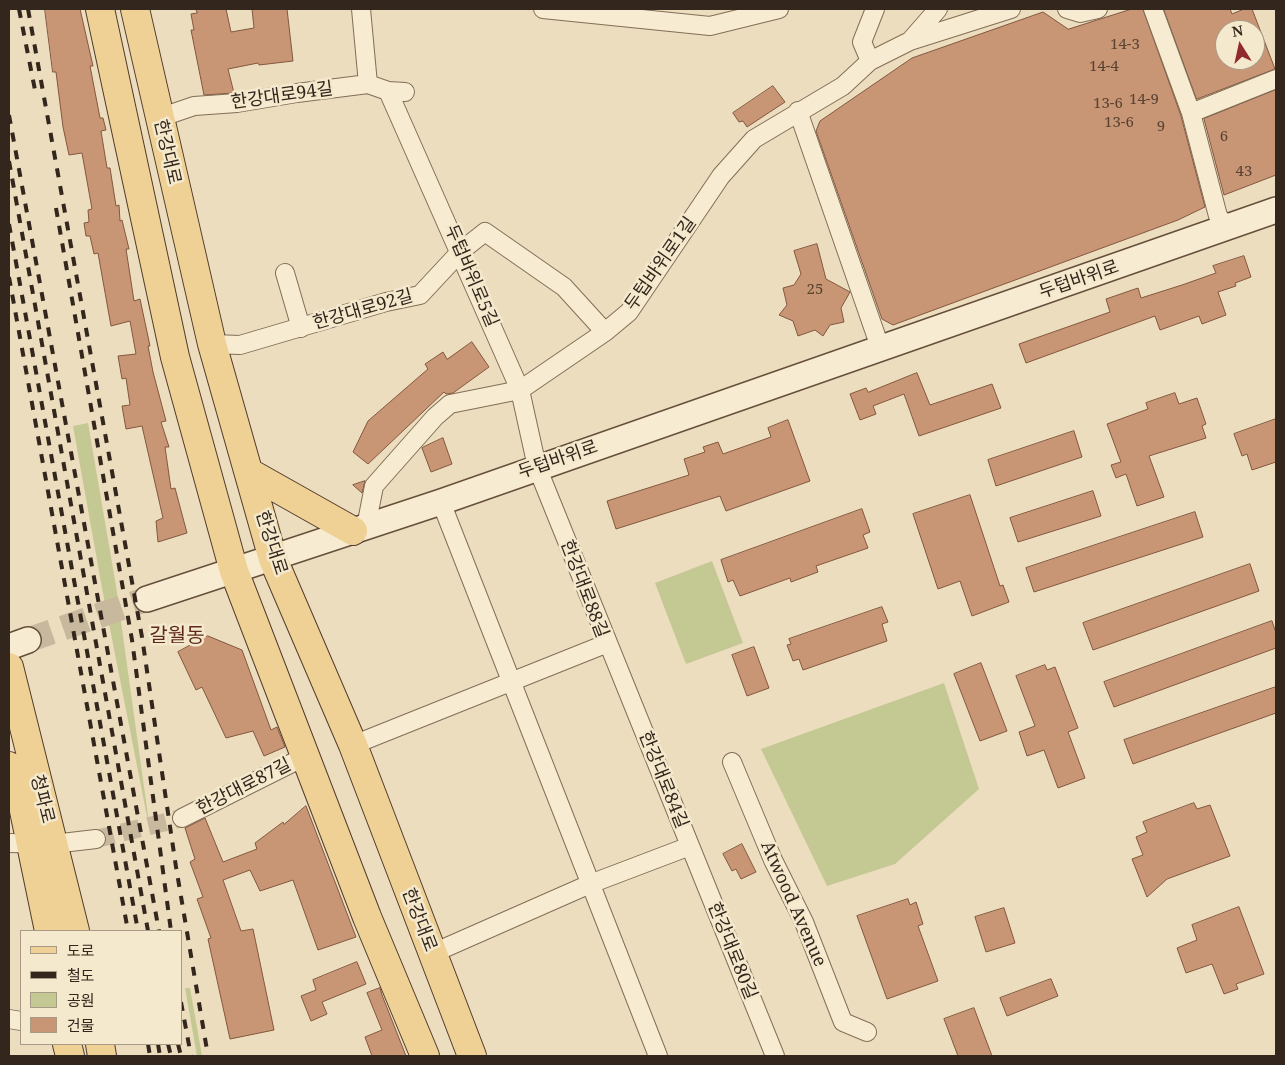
<!DOCTYPE html>
<html>
<head>
<meta charset="utf-8">
<style>
  body { margin:0 }
  #map { position:relative; width:1285px; height:1065px; overflow:hidden; background:#ecddbe; font-family:"Noto Serif","Noto Sans KR",serif }
  canvas { display:block }
  .frame { position:absolute; inset:0; border:10px solid #33261c; pointer-events:none }
  .legend { position:absolute; left:20px; top:930px; width:162px; height:115px; box-sizing:border-box; background:#f4e8cd; border:1px solid #a79a86; margin:0; padding:6px 9px; list-style:none; font-size:15px; color:#33261c }
  .legend li { display:flex; align-items:center; gap:10px; height:25px }
  .legend b { width:25px; border:1px solid #a79a86 }
  .north { position:absolute; left:1215px; top:20px; width:50px; height:50px; box-sizing:border-box; background:#f4e8cd; border:1px solid #a79a86; border-radius:50%; rotate:350deg; font-size:14px; font-weight:700; line-height:20px; text-align:center; color:#33261c }
  .north::after { content:''; display:block; margin:auto; width:18px; height:22px; background:#902a2d; clip-path:polygon(50% 0,100% 100%,50% 72%,0 100%) }
</style>
</head>
<body>
<div id="map">
<canvas width="1285" height="1065"></canvas>
<div class="frame"></div>
<ul class="legend">
<li><b style="height:6px;background:#efd196"></b>도로</li>
<li><b style="height:6px;background:#33261c"></b>철도</li>
<li><b style="height:14px;background:#c4c993"></b>공원</li>
<li><b style="height:14px;background:#c99675"></b>건물</li>
</ul>
<div class="north">N</div>
</div>
<script>
const c = document.querySelector('canvas').getContext('2d');
c.lineJoin = 'round';
function fillPath(path, color) {
  c.fillStyle = color;
  c.fill(path, 'evenodd');
}
function strokePath(path, color, width, dash) {
  c.strokeStyle = color;
  c.lineWidth = width;
  c.lineCap = dash ? 'butt' : 'round';
  c.setLineDash(dash || []);
  c.stroke(path);
}
function write(font, color, halo, rows, align = 'center') {
  c.font = font + ' "Noto Serif","Noto Sans KR",serif';
  c.lineWidth = 5;
  c.setLineDash([]);
  c.textBaseline = 'middle';
  c.strokeStyle = halo;
  c.fillStyle = color;
  for (const [text, x, y, turn = 0] of rows) {
    c.save();
    c.translate(x, y);
    c.rotate((+turn || 0) * Math.PI / 180);
    c.textAlign = isNaN(turn) ? turn : align;
    if (halo) c.strokeText(text, 0, 0);
    c.fillText(text, 0, 0);
    c.restore();
  }
}
const green = new Path2D(`
  M88,423l28,163 35,251 -49,-249 -29,-162z
  M712,561l31,82 -57,21 -31,-81z
  M944,683l35,106 -84,75 -68,22 -66,-137z
  M185,988h5l12,68h-5z`);
const building = new Path2D(`
  M45,9h35l13,57h-3l10,52h3l3,12 -5,1 6,37h3l6,38 3,-1 1,16 2,-1 7,29h-3l8,52 6,-2 10,47h-2l5,26 13,49 -5,1 8,25h-4l6,42 4,-1 12,45 -29,9 -2,-21 7,-3 -21,-92 -16,3 -4,-23 8,-1 -4,-27 -4,1 -4,-23 18,-2 -6,-33 -19,5 -13,-73 -4,1 -4,-18h-4l-2,-13 5,-1 -1,-12 4,-1 -10,-56 -13,2 -6,-28 -7,-55h-3z
  M196,9h30l5,23 23,-4 -2,-19h35l6,52 -34,4 -1,-2 -30,6 6,24 -30,2 -13,-65h3l-3,-16 6,-1z
  M1132,9h11l38,107 24,91 -27,13 -285,105 -11,-6 -66,-188 4,-10 92,-63 131,-46 25,17z
  M1164,9h66l2,5 12,-5h8l23,60 -78,30zM1225,30h30v30h-30z
  M773,86l12,16 -38,25 -4,-6 -4,1 -6,-9z
  M1276,90v85l-52,20 -20,-76z
  M817,244l9,35 24,13 -9,16 3,14 -14,3 -7,11 -8,-6 -17,6 -5,-15 -14,-6 8,-10 -4,-17 11,-3 7,-11 -7,-23z
  M1244,256l7,21 -16,6 1,3 -18,6 8,23 -24,9 -3,-8 -39,14 -5,-14 -129,47 -7,-19 91,-32 -4,-13 32,-11 3,10 41,-13 34,-12 -3,-7z
  M472,342l17,25 -36,26 -7,1 -2,-2 -76,72 -15,-12 15,-31 60,-52 -3,-5 18,-12 4,7z
  M917,373l13,32 62,-21 9,24 -82,28 -15,-42 -31,12 3,8 -16,6 -10,-26 16,-6 2,4z
  M1175,393l4,11 18,-6 9,26 -4,2 4,12 -57,18 15,41 -27,9 -11,-32 -10,4 -5,-13 10,-3 -14,-38 41,-15 -2,-6z
  M1276,419v43l-24,8 -5,-16 -5,2 -8,-22z
  M788,420l22,61 -84,30 -6,-15 -104,33 -9,-28 82,-26 -5,-16 21,-7 -2,-5 15,-5 5,12 48,-17 -3,-9z
  M1074,431l8,26 -86,29 -8,-26z
  M443,438l9,26 -21,8 -9,-24z
  M365,481l-3,12 -9,-8z
  M1093,491l8,25 -83,26 -8,-24z
  M970,495l30,91 3,-1 6,17 -37,14 -12,-35 -22,8 -25,-75z
  M862,509l8,23 -7,3 5,13 -52,18 2,6 -27,10 -1,-4 -50,18 -7,-16 -5,2 -7,-22z
  M1195,512l8,25 -169,55 -8,-24z
  M1250,564l9,27 -166,59 -10,-27z
  M882,607l6,15 -6,2 5,17 -84,29 -4,-11 -6,2 -6,-16 4,-1 -2,-5z
  M1272,621l4,12v15l-162,59 -10,-25z
  M208,636l34,14 29,80 6,-3 8,20 -21,9 -11,-25 -27,7 -24,-51 -6,3 -18,-38z
  M754,647l15,41 -22,8 -15,-41z
  M981,663l26,68 -27,10 -26,-67z
  M1045,665l2,5 8,-3 23,61 -10,4 17,46 -27,10 -14,-38 -17,6 -8,-24 16,-6 -19,-50z
  M1276,687v26l-143,51 -9,-24z
  M1194,803l3,6 13,-4 20,51 -63,23 -20,18 -15,-38 11,-4 -7,-18 11,-5 -4,-10z
  M306,806l50,131 -38,13 -25,-70 -33,11 -10,-21 -27,10 18,51 12,-2 21,101 -44,9 -22,-100 3,-1 -14,-39 6,-2 -13,-35 5,-3 -10,-31 20,-10 18,44 34,-13 -2,-6 28,-21 1,2z
  M742,844l14,28 -15,7 -5,-10 -4,2 -9,-17z
  M908,899l2,6 6,-3 7,22 -5,2 20,55 -51,18 -30,-83z
  M1239,907l25,67 -28,10 2,5 -14,5 -12,-30 -26,9 -9,-25 20,-8 -5,-15z
  M1004,908l11,35 -29,9 -11,-35z
  M357,962l9,22 -44,18 5,12 -16,7 -10,-25 15,-6 -3,-10z
  M1051,979l7,17 -51,20 -7,-18z
  M380,988l2,7 24,61h-34l-7,-19 17,-7 -15,-37z
  M974,1008l18,48h-34l-14,-37z`);
const streetTunnel = new Path2D(`
  M96,839l86,-21`);
const secondaryTunnel = new Path2D(`
  M28,640l119,-41`);
const street = new Path2D(`
  M361,9l7,75
  M543,9l167,17 69,-17
  M1067,9l13,4 18,-4
  M1153,9l38,104 27,103 10,12
  M910,41l28,-32
  M870,61l-8,-19 13,-33
  M388,91l132,299 17,77 238,589
  M798,111l83,239
  M1191,113l85,-34
  M159,118l35,-12 43,-3 60,-10 71,-9 20,7 17,1
  M285,273l16,55
  M212,344l28,1 146,-43 34,-7 41,-44 24,-19 79,55 41,45
  M441,502l217,554
  M366,527l8,-41 61,-69 15,-13 70,-14 85,-58 24,-20 92,-136 33,-37 89,-53 27,-25 40,-20 101,-32
  M353,745l255,-102
  M732,762l41,98 31,62 39,100 24,10
  M182,818l124,-62
  M9,843l44,1 43,-5
  M431,954l159,-70 100,-38
  M9,1019l12,2`);
const secondary = new Path2D(`
  M147,599l294,-97 835,-292
  M9,647l19,-7`);
const primary = new Path2D(`
  M100,9l75,348 59,214 133,346 58,139
  M135,9l77,335 61,215 80,186 119,311
  M250,473l103,58
  M9,667l66,264
  M9,766l14,40 26,125
  M67,1044l3,12
  M100,1044l2,12`);
const rail = new Path2D(`
  M19,9l16,81
  M28,9l114,628 34,230 32,189
  M9,115l150,816
  M9,161l139,770
  M56,208l76,432 39,291
  M9,224l129,707
  M9,277l119,654
  M181,1002l10,54
  M148,1044l2,12
  M158,1044l2,12
  M168,1044l3,12
  M178,1044l3,12`);
const numberNames = [
  ["14-3",1125,45],
  ["14-4",1104,67],
  ["14-9",1144,100],
  ["13-6",1108,104],
  ["13-6",1119,123],
  ["9",1161,127],
  ["6",1224,137],
  ["43",1244,172],
  ["25",815,290]
];
const streetNames = [
  ["한강대로94길",282,96,-8],
  ["한강대로",167,152,77],
  ["두텁바위로1길",661,264,-55],
  ["두텁바위로5길",471,276,67],
  ["두텁바위로",1079,280,-19],
  ["한강대로92길",363,310,-16],
  ["두텁바위로",558,460,-19],
  ["한강대로",271,543,72],
  ["한강대로88길",584,589,69],
  ["한강대로84길",663,780,68],
  ["한강대로87길",244,787,-27],
  ["청파로",42,799,76],
  ["Atwood Avenue",793,904,66],
  ["한강대로",419,920,69],
  ["한강대로80길",732,951,68]
];
const quarterNames = [
  ["갈월동",177,636]
];
fillPath(green, '#c4c993');
fillPath(building, '#c99675');
strokePath(building, '#82573e', 1);
strokePath(streetTunnel, '#c7b89e', 18, [18, 9]);
strokePath(secondaryTunnel, '#c7b89e', 25, [25, 12]);
strokePath(street, '#836e58', 20);
strokePath(secondary, '#654f3b', 28);
strokePath(primary, '#513c2c', 30);
strokePath(street, '#f7ebd1', 18);
strokePath(secondary, '#f7ebd1', 25);
strokePath(primary, '#efd196', 28);
strokePath(rail, '#33261c', 4, [9, 9]);
write('15px', '#584232', null, numberNames);
write('18px', '#33261c', '#f4e8cd', streetNames);
write('20px', '#5e291d', '#f4e8cd', quarterNames);
</script>
</body>
</html>
